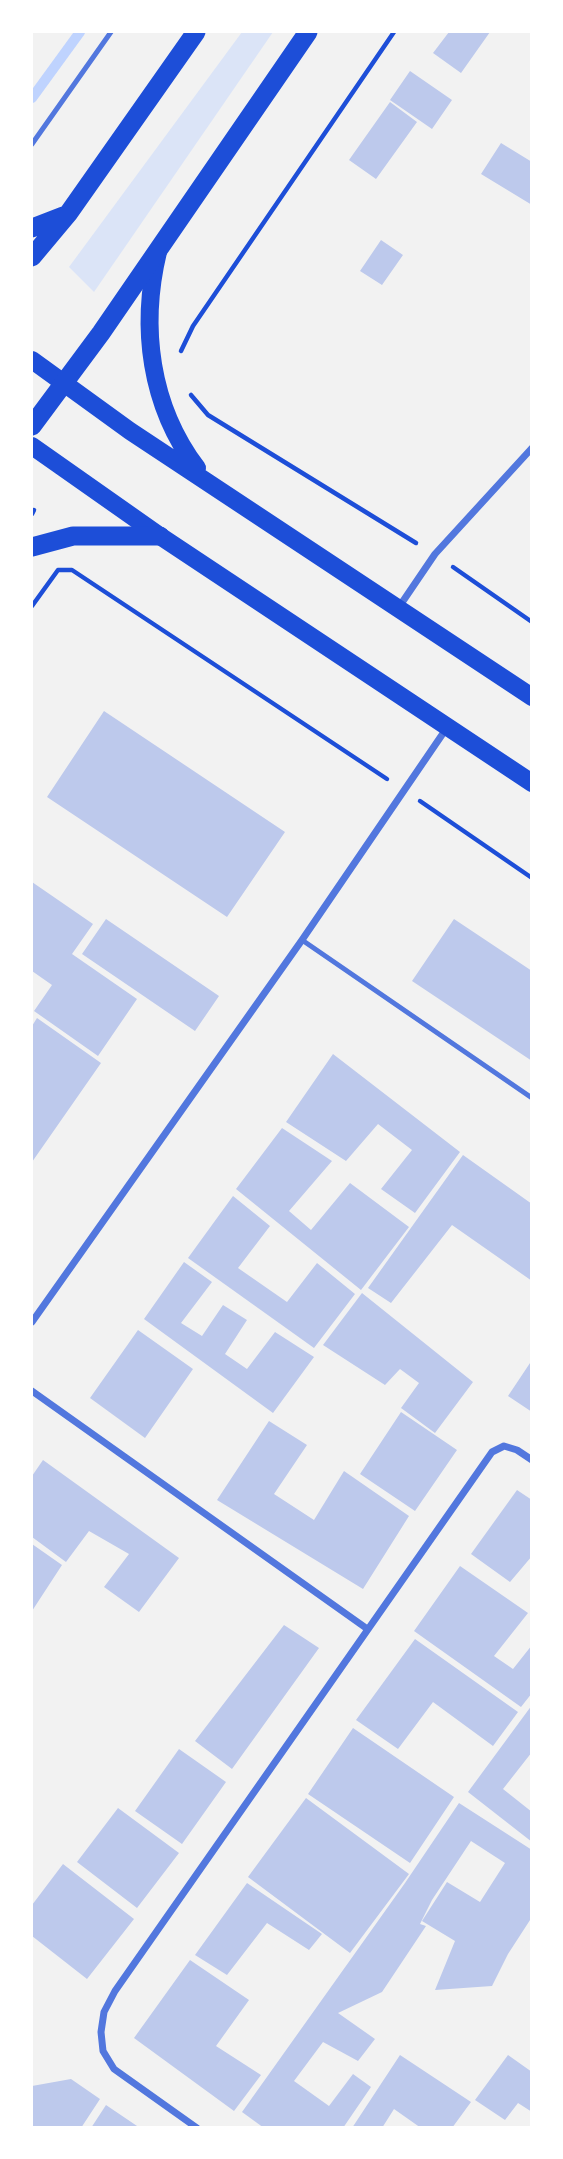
<!DOCTYPE html>
<html>
<head>
<meta charset="utf-8">
<style>
  body { margin:0 }
  #map { position:relative; width:563px; height:2159px; overflow:hidden; background:#f2f2f2; font-family:Rubik,sans-serif }
  canvas { display:block }
  .frame { position:absolute; inset:0; border:33px solid #fff; pointer-events:none }
</style>
</head>
<body>
<div id="map">
<canvas width="563" height="2159"></canvas>
<div class="frame"></div>
</div>
<script>
const c = document.querySelector('canvas').getContext('2d');
c.lineJoin = 'round';
function fillPath(path, color) {
  c.fillStyle = color;
  c.fill(path, 'evenodd');
}
function strokePath(path, color, width, dash) {
  c.strokeStyle = color;
  c.lineWidth = width;
  c.lineCap = dash ? 'butt' : 'round';
  c.setLineDash(dash || []);
  c.stroke(path);
}
const green = new Path2D(`
  M242,32h31l-179,260 -25,-25z`);
const stream = new Path2D(`
  M32,98l48,-66`);
const building = new Path2D(`
  M449,32h41l-29,41 -28,-20z
  M410,71l42,29 -20,29 -42,-29z
  M390,102l27,20 -41,57 -27,-19z
  M501,143l31,19v43l-51,-31z
  M381,240l22,15 -21,30 -22,-14z
  M104,711l181,121 -58,85 -180,-120z
  M32,882l61,42 -21,30 65,45 -39,57 -64,-45 18,-26 -20,-14z
  M106,919l113,77 -24,35 -113,-77z
  M454,919l78,52v90l-120,-80z
  M37,1018l64,45 -69,99v-136z
  M333,1054l127,98 -45,61 -34,-24 31,-39 -34,-26 -32,37 -60,-39z
  M282,1128l50,33 -43,50 22,19 39,-47 59,44 -48,63 -125,-101z
  M463,1155l69,49v77l-80,-56 -61,78 -23,-15z
  M233,1196l37,30 -32,42 49,34 30,-39 38,31 -41,54 -126,-90z
  M184,1262l28,20 -31,41 21,13 21,-31 24,15 -22,34 22,15 28,-37 39,25 -41,56 -129,-94z
  M362,1293l111,89 -38,51 -34,-25 18,-25 -19,-14 -15,16 -62,-40z
  M138,1330l55,39 -48,69 -55,-40z
  M532,1360v52l-24,-16z
  M401,1412l56,38 -42,61 -55,-37z
  M269,1421l38,24 -33,49 40,26 30,-49 65,45 -46,73 -146,-89z
  M43,1460l136,98 -40,54 -35,-25 25,-33 -40,-23 -23,31 -34,-25v-61z
  M517,1490l15,10v56l-22,26 -39,-28z
  M32,1544l30,21 -30,46z
  M460,1566l68,47 -34,43 19,13 19,-24v48l-11,14 -107,-76z
  M284,1625l35,23 -87,121 -37,-28z
  M415,1639l103,73 -25,34 -60,-44 -35,47 -42,-29z
  M532,1705v47l-29,37 29,23v30l-64,-50z
  M353,1728l101,69 -44,66 -102,-69z
  M179,1749l47,33 -44,62 -47,-33z
  M306,1798l103,76 -59,79 -102,-76z
  M459,1803l73,47v67l-24,37 -16,32 -57,4 20,-49 -33,-20 25,-39 33,20 25,-39 -34,-22 -39,59 -12,24 6,2 -44,66 -44,21 37,26 -17,22 -35,-19 -29,39 35,25 24,-32 18,13 -28,41h-79l-22,-16 163,-229z
  M118,1808l61,45 -42,55 -60,-46z
  M63,1864l71,55 -47,60 -55,-43v-31z
  M247,1883l75,51 -13,16 -42,-27 -40,52 -32,-20z
  M190,1960l59,40 -33,46 45,29 -27,36 -100,-73z
  M400,2055l71,47 -19,26h-31l-27,-19 -12,19h-30z
  M508,2055l24,17v40l-14,-9 -13,17 -30,-20z
  M71,2079l29,20 -19,29h-49v-42z
  M106,2105l34,23h-49z`);
const path = new Path2D(`
  M181,351l12,-25 201,-294
  M191,395l17,20 208,128
  M32,514l2,-4
  M453,567l79,55
  M32,606l26,-36h14l315,209
  M420,801l112,77`);
const service = new Path2D(`
  M32,144l79,-112
  M302,940l230,158`);
const minor = new Path2D(`
  M399,607l36,-53 97,-106
  M32,1322l270,-382 144,-211
  M32,1391l334,237
  M197,2128l-83,-59 -11,-18 -2,-19 3,-20 11,-21 377,-539 12,-6 13,4 15,10`);
const primary = new Path2D(`
  M158,252c-18,75 -8,154 39,216
  M32,360l98,71 402,266
  M32,446l128,90 372,247`);
const trunk = new Path2D(`
  M32,228l31,-12
  M32,257l36,-43 128,-182
  M32,426l69,-93 207,-301
  M32,547l41,-11h87`);
fillPath(green, '#dbe4f7');
strokePath(stream, '#bfd3fe', 10);
fillPath(building, '#bdc9ec');
strokePath(path, '#1d4ed8', 4.5);
strokePath(service, '#5277de', 5);
strokePath(minor, '#5277de', 7);
strokePath(primary, '#1d4ed8', 18);
strokePath(trunk, '#1d4ed8', 19);
</script>
</body>
</html>
